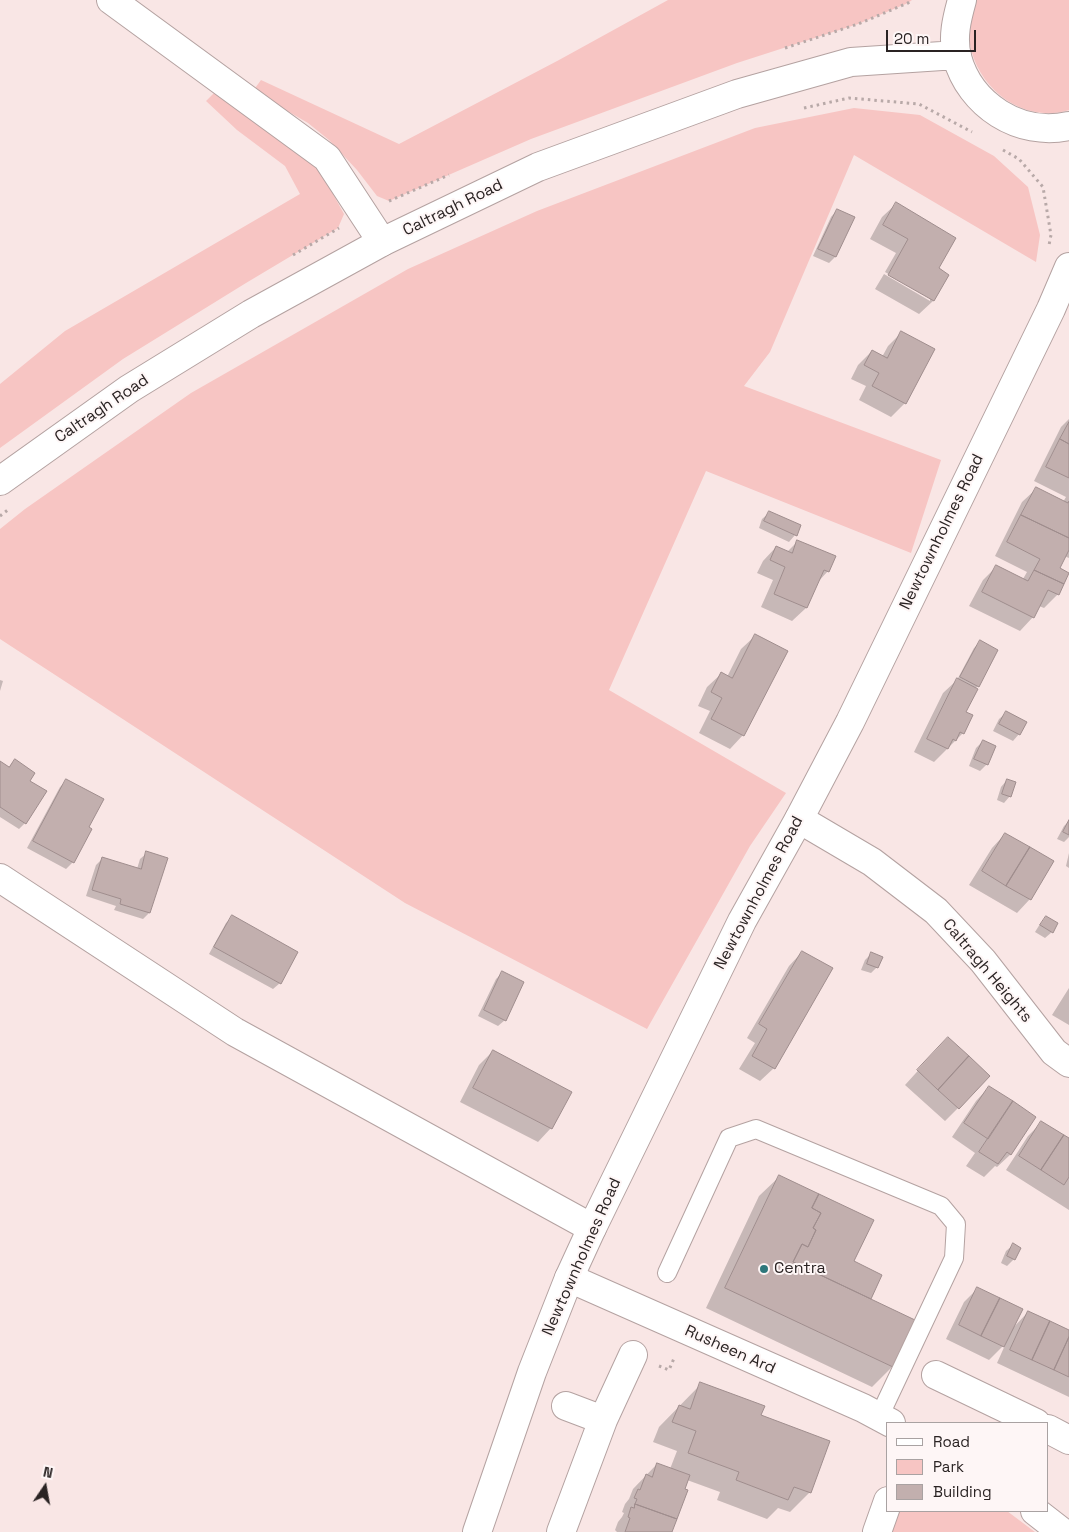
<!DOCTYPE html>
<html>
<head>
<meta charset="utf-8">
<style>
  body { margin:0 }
  #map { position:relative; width:1069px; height:1532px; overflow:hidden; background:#f9e6e5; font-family:"Space Grotesk",sans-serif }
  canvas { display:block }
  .legend { position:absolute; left:886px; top:1422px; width:162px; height:90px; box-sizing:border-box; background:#fef6f6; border:1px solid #a9a2a2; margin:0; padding:6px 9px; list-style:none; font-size:15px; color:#2a2323 }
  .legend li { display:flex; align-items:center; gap:10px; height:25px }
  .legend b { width:25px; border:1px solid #a9a2a2 }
  .north { position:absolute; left:20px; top:1462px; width:50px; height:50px; -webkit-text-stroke:4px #fef6f6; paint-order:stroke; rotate:12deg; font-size:14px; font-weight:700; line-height:20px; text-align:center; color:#2a2323 }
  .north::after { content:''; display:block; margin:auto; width:18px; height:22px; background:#2a2323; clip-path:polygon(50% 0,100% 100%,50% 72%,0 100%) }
  .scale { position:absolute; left:886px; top:30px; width:90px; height:22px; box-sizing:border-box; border:2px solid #2a2323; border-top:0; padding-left:6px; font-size:15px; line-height:18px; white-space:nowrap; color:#2a2323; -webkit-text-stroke:4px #fef6f6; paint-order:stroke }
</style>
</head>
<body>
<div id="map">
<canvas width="1069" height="1532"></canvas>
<ul class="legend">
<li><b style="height:6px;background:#fff"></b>Road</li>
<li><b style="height:14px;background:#f7c5c3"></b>Park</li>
<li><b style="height:14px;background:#c2afae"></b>Building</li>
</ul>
<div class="north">N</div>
<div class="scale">20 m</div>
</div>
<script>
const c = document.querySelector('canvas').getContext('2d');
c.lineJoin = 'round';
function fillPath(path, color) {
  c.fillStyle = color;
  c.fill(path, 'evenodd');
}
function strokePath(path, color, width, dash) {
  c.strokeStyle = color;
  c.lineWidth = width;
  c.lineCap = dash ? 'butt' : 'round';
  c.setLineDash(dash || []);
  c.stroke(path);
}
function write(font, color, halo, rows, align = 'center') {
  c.font = font + ' "Space Grotesk",sans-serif';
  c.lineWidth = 4;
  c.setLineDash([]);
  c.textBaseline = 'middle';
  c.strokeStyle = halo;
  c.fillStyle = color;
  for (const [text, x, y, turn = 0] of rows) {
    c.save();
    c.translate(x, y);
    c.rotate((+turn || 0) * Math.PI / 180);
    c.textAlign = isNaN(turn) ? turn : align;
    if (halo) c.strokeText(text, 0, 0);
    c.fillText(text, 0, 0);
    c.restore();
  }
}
const green = new Path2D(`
  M668,0h244l-4,3 -50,21 -121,39 -206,76 -142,62 -12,-5 -20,-26 -28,-30 -21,-17 -55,-32 8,-11 138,64 160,-84z
  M976,0h93v110c-48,15 -96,-25 -100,-73 -1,-13 3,-25 7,-37z
  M215,92l101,71 28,51 -6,14 -92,55 -123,76 -123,89v-64l65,-53 235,-137 -15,-28 -48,-36 -31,-29z
  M854,108l66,7 74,41 34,31 12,48 -4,27 -182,-107 -84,197 -26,34 197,74 -30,93 -205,-82 -97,219 177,103 -36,53 -103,183 -242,-126 -405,-264v-110l25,-20 166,-116 217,-124 129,-58 218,-83z
  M899,1511h108l28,21h-143z`);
const shadow = new Path2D(`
  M896,204l41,65 10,6 -14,26 -14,13 -44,-25 9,-15 46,27v-3l-45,-26 11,-19 -26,-14 12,-22z
  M837,210l-2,47 -6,6 -16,-7 18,-39z
  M901,333l4,70 -14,14 -32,-17 7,-14 -15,-7 7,-14 14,-14 10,6 6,-11z
  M1069,419v139l-5,-2 -6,13 10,5 -10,20 -14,14 -5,-2 -6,11 -13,14 -51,-25 14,-26 14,-14 26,13 4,-7 -32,-16 27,-54 14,-13 27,13 3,-5 -32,-16 27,-54z
  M769,513l26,22 -6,7 -30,-14 3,-9z
  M798,541l30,30 -11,12 -11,25 -14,13 -31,-14 12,-27 -16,-7 6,-12 13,-14 11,5z
  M755,636l-12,99 -13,14 -31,-16 11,-22 -12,-5 9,-19 14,-13 6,3 14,-28z
  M980,642l-2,44 -3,3 -10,24 -2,20 -29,29 -20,-10 29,-59 14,-13 17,-32z
  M0,680l3,1 -3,10z
  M1006,713l13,21 -6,7 -20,-10 6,-12z
  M983,741l4,23 -7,7 -11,-5 7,-18z
  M15,761l13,20 -3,42 -6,6 -19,-12v-54l8,5z
  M1007,780l3,16 -6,7 -7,-3 4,-13z
  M66,781l21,47 3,1 -17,33 -7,7 -39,-21 33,-61z
  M1069,821v16l-5,5 -7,-3 7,-13z
  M1005,834l25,65 -13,14 -48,-28 23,-37z
  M147,853l19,6 -17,54 -6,6 -29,-9 2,-4 -30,-10 10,-31 7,-7 34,11 3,-10z
  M1069,853v15l-3,-2z
  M233,917l47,66 -7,6 -64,-35 17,-31z
  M1046,918l6,14 -7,6 -10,-6 5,-8z
  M802,952l-28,116 -14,13 -21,-12 16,-26 -8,-5 42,-72z
  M871,954l6,13 -6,6 -10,-3 4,-10z
  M502,973l3,47 -7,6 -20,-10 18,-37z
  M1069,988v37l-17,-10z
  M493,1051l58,77 -13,14 -78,-40 19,-37z
  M935,1052l23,56 -13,13 -40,-36z
  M989,1087l22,67 -14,13 -2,-1 -11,11 -18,-11 9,-13 -23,-16 24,-36z
  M1042,1122l27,18v70l-63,-40 22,-34z
  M780,1176l73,86 28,13 -12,25 45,21 -22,46 -20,20 -166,-79 53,-112z
  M1013,1245l1,14 -7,7 -6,-3 5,-12z
  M978,1288l34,41 16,-17 41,19v66l-72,-34 9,-20 -17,17 -43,-21 18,-37z
  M701,1384l59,32 50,76 -20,20 -12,-4 -11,11 -50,-19 3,-8 -33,-12 -16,52h-54l-2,-2 3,-8 4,-5 2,-4 -2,-1 3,-8 4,-5 4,-10 24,-25 13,5 7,-18 -24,-9 6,-15z`);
const building = new Path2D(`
  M896,202l60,36 -17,30 10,7 -15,26 -46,-26 20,-36 -25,-14z
  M837,209l18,8 -19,40 -18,-8z
  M901,331l34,18 -29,55 -34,-18 7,-13 -15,-8 8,-15 15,8z
  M1069,422v22l-9,-5z
  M1060,439l9,5v34l-23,-11z
  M1036,487l32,16 1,-2v37l-48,-23z
  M769,511l32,14 -4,11 -33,-15z
  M1021,515l48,23v12l-9,18 9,5 -5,11 -30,-14 6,-11 -33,-17z
  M797,540l39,16 -7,16 -5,-2 -17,38 -33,-14 11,-27 -15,-7 6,-14 16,7z
  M996,565l32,16 6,-11 30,14 -5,11 -11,-5 -14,28 -52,-26z
  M755,634l33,17 -44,85 -33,-17 11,-21 -11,-6 10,-20 11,6z
  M980,640l18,10 -19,37 -19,-10z
  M957,678l21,11 -12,23 7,3 -9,19 -4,-2 -4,9 -3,-2 -5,10 -21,-10z
  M1006,711l21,11 -7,13 -21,-11z
  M983,740l13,6 -8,19 -14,-6z
  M15,759l20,14 -5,8 17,10 -21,33 -26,-17v-46l9,6z
  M66,779l38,20 -15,28 3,2 -18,34 -41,-22z
  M1007,779l9,3 -5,15 -9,-3z
  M1069,820v15l-6,-3z
  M1005,833l25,14 -24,39 -24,-15z
  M1030,847l24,14 -23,39 -25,-14z
  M146,851l22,7 -18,55 -30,-9 1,-5 -29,-9 10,-33 39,12z
  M232,915l66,37 -17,32 -67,-37z
  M1046,916l12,7 -5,10 -13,-8z
  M802,951l31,17 -58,101 -23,-13 15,-27 -8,-5z
  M871,952l12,5 -5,11 -11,-4z
  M502,971l22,11 -18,39 -22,-11z
  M948,1037l21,19 -31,34 -21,-20z
  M493,1050l79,42 -20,37 -79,-41z
  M969,1056l21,20 -31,33 -21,-19z
  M989,1086l24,15 -25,38 -24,-16z
  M1013,1101l23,16 -25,38 -4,-3 -9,12 -19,-12z
  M1041,1121l23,14 -23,35 -22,-14z
  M1064,1135l5,3v39l-5,8 -23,-15z
  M779,1175l40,19 -7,14 9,5 -8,15 3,2 -8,17 -6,-3 -9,18 122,58 -22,47 -168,-79z
  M819,1194l55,26 -20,41 28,14 -11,24 -78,-37 9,-18 6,3 8,-17 -3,-2 8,-15 -9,-5z
  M1013,1243l8,5 -6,12 -8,-4z
  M977,1287l23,11 -19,38 -22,-11z
  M1000,1298l23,11 -19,38 -23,-11z
  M1028,1311l22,10 -18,39 -22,-10z
  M1050,1321l19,9v7l-15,33 -22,-10z
  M1069,1337v40l-15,-7z
  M700,1382l65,24 -4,9 69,26 -19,52 -17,-6 -6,13 -52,-20 3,-8 -51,-19 8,-22 -24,-9 7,-17 11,4z
  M657,1463l33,12 -5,14 3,1 -11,29 -42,-15 2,-5 -3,-1 4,-9 2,1 6,-16 6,3z
  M635,1504l42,15 -5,13h-47l5,-14 -2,-1 3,-10 3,1z`);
const path = new Path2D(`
  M785,48l73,-24 50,-21 4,-3
  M804,108l45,-10 70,6 53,28
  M1003,150l16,9 24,28 8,48 -2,10
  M389,201l60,-26
  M293,255l46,-27
  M0,516l9,-7
  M659,1366l10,4 6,-14`);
const service = new Path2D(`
  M667,1273l62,-135 27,-9 185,77 15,18 -2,34 -75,159`);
const minor = new Path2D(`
  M111,0l216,158 55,84
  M799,819l73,43 64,49 47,50 71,91 15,11
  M0,878l235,154 357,196
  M569,1278l294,130 28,15
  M936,1375l100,48
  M566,1406l37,14
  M1048,1429l21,11
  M1035,1511l27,21
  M561,1532l42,-112 30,-65
  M877,1532l11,-31`);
const tertiary = new Path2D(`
  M962,0c-5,18 -10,37 -5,57 13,48 62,80 112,69
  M0,481l129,-92 122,-75 131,-72 156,-75 199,-73 114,-32 106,-7
  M477,1532l55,-160 37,-94 23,-50 150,-307 57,-102 51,-97 201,-413 18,-42`);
const markers = [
  [764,1269,5,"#2d777b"]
];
const streetNames = [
  ["Caltragh Road",453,208,-26],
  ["Caltragh Road",102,409,-34],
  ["Newtownholmes Road",942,532,-64],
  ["Newtownholmes Road",759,893,-62],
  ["Caltragh Heights",987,971,50],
  ["Newtownholmes Road",582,1257,-66],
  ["Rusheen Ard",730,1350,24]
];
const poiNames = [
  ["Centra",774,1269]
];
fillPath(green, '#f7c5c3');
fillPath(shadow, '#0003');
fillPath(building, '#c2afae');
strokePath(building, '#9f8d8d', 1);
strokePath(service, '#b4a2a1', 20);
strokePath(minor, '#b4a2a1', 30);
strokePath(tertiary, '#b4a2a1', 30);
strokePath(path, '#b8a9a8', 3, [2.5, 4]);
strokePath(service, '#fff', 18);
strokePath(minor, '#fff', 28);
strokePath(tertiary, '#fff', 28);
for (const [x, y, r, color] of markers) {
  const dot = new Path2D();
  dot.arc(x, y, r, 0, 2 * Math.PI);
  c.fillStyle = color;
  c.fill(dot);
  strokePath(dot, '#fef6f6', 2);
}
write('16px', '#2a2323', '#fef6f6', streetNames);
write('16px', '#2a2323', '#fef6f6', poiNames, 'left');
</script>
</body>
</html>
